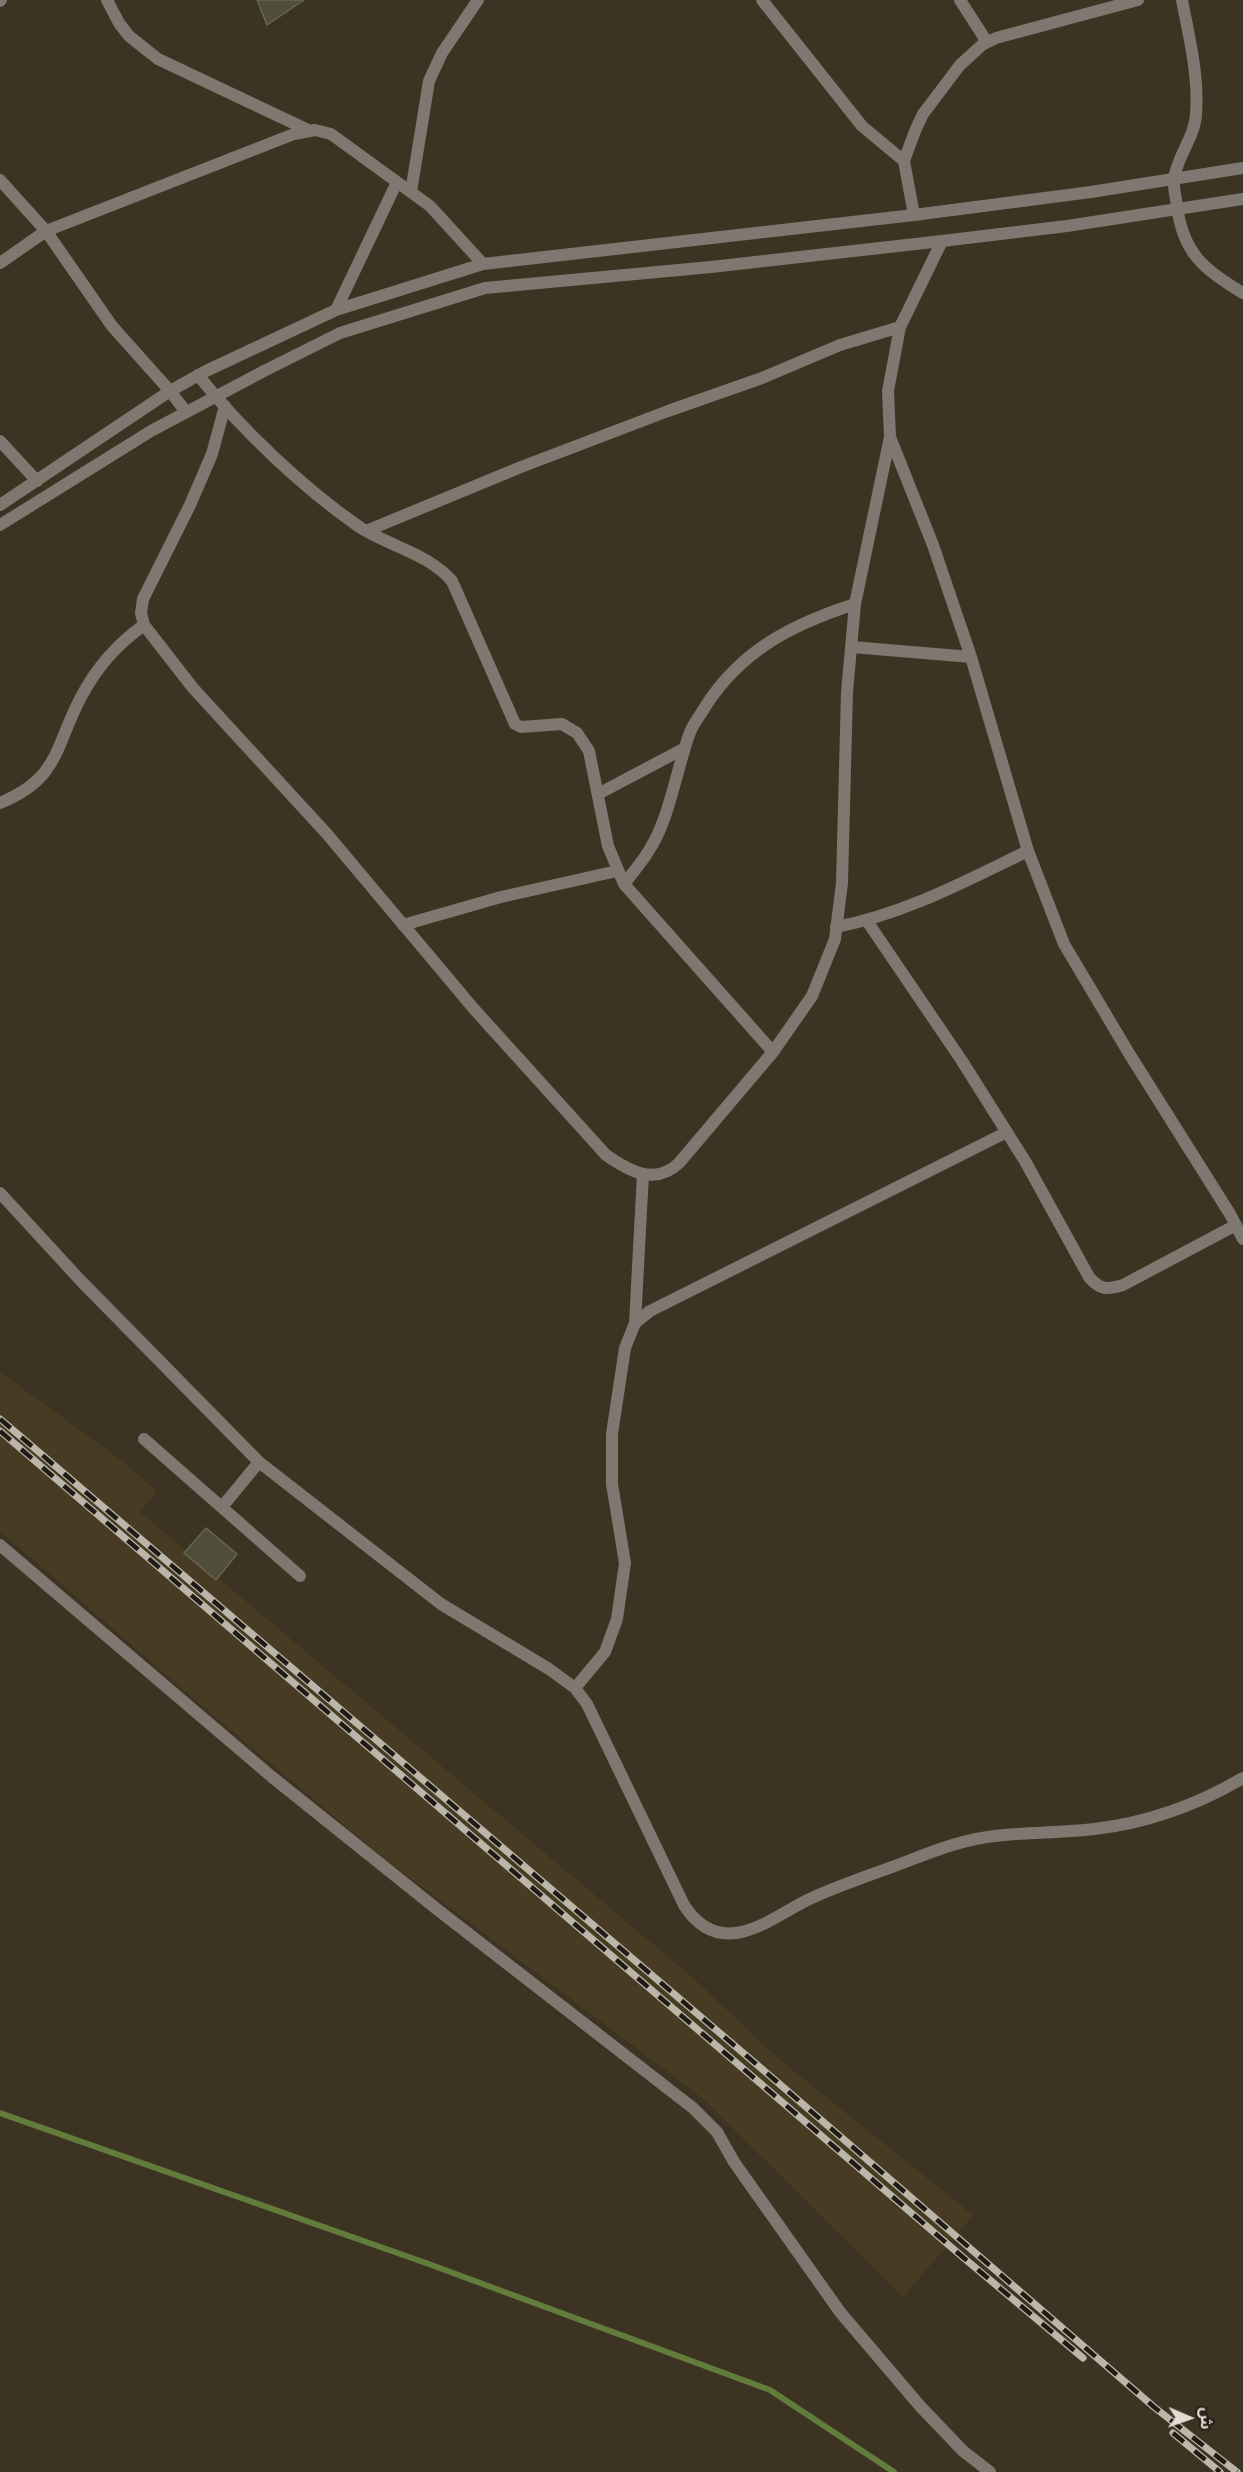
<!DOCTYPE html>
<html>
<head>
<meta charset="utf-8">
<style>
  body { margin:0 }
  #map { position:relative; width:1243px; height:2472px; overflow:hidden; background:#3d3322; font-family:Mulish,"Noto Sans Arabic",sans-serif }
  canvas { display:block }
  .north { position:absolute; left:1159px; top:2388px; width:60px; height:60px; -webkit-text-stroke:4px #201b14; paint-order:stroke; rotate:92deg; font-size:16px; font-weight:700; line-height:24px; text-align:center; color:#e2dcd2 }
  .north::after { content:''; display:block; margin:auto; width:21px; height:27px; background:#e2dcd2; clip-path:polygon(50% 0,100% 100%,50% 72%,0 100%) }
</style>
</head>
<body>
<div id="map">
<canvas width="1243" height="2472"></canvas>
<div class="north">ش</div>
</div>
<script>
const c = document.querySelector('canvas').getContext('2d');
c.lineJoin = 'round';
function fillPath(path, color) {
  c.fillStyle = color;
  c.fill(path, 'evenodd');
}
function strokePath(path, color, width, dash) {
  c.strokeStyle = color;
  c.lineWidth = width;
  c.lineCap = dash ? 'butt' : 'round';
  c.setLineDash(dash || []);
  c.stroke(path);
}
const built = new Path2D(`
  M0,1372l121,88 36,31 -17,21 552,465 89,84 192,154 -70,82 -202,-200 -321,-242 -179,-150 -201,-174z`);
const stream = new Path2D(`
  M0,2113l426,150 344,127 124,82`);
const building = new Path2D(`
  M257,0h47l-37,25z
  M206,1528l31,26 -21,26 -32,-27z`);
const minor = new Path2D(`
  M107,0l12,23 10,13 29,23 150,71
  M762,0l100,126 42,35
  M960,0l27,42
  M1182,0c7,37 17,76 14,114 -1,23 -19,42 -22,65 -1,8 2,19 3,27 6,47 27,64 66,87
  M0,1l1,-1
  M0,180l46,51 66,95 58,65 16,21
  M411,192l18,-111 13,-28 36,-53
  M914,215l-10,-54 11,-30 8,-17 37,-49 22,-20 14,-7 142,-38
  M942,241l-42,86 -12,64 2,46 43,108 38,112 57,194 36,93 66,111 100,159 13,25
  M0,263l46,-32 248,-97 21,-4 16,4 99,72 53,58
  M336,310l61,-128
  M198,375c43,54 104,112 160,151 30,20 70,27 94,55l63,143 6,3 41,-3 15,9 12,18 19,95 16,38 149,168
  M225,406l-13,48 -22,51 -47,94 -2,14 3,12 49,63 134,146 147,175 132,146c23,16 49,31 73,8l94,-111 39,-56 23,-57 7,-56 5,-191 8,-88 35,-167
  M0,441l37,40
  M366,531l155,-64 147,-56 94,-33 78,-33 60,-18
  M852,647l119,10
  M598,794l87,-46
  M0,803c60,-25 54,-55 81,-106 16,-30 35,-52 63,-72
  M624,884c9,-12 20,-24 27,-37 18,-29 26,-78 38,-112 3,-10 11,-19 16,-28 36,-57 88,-83 150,-103
  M867,921l95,140 63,100 64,116c11,13 18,13 34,8l113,-60
  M403,925l98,-28 116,-26
  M836,927c69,-13 129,-46 192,-76
  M0,1193l81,88 178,181 182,142 108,65 26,19 12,16 97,201c12,19 28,31 52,28 28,-4 54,-26 78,-36 31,-14 63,-24 94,-36 28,-11 57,-22 87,-25 33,-4 66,-3 99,-7 53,-6 103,-24 149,-51
  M635,1323l8,-149
  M144,1439l156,137
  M222,1507l37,-45
  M0,1545l272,232 166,133 255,198 24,24 17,30 106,150 80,94 43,45 27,21
  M575,1688l30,-36 12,-33 8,-56 -13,-79v-50l13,-86 10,-25 15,-12 357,-179`);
const tertiary = new Path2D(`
  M0,505l170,-114 36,-20 130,-61 147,-46 431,-49 177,-23 152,-24
  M0,525l151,-94 113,-60 76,-38 145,-45 226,-21 231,-26 125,-15 176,-27`);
const rail = new Path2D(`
  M0,1419l769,656 385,332 83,65
  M0,1431l965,828 118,99
  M1173,2433l47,39`);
fillPath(built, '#483b23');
strokePath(stream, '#617c3b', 6);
fillPath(building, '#504e3a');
strokePath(building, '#676651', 1.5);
strokePath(minor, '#807771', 12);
strokePath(tertiary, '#807771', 12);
strokePath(rail, '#bcb5a9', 7);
strokePath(rail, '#201b14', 4.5, [14]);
</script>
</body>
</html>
